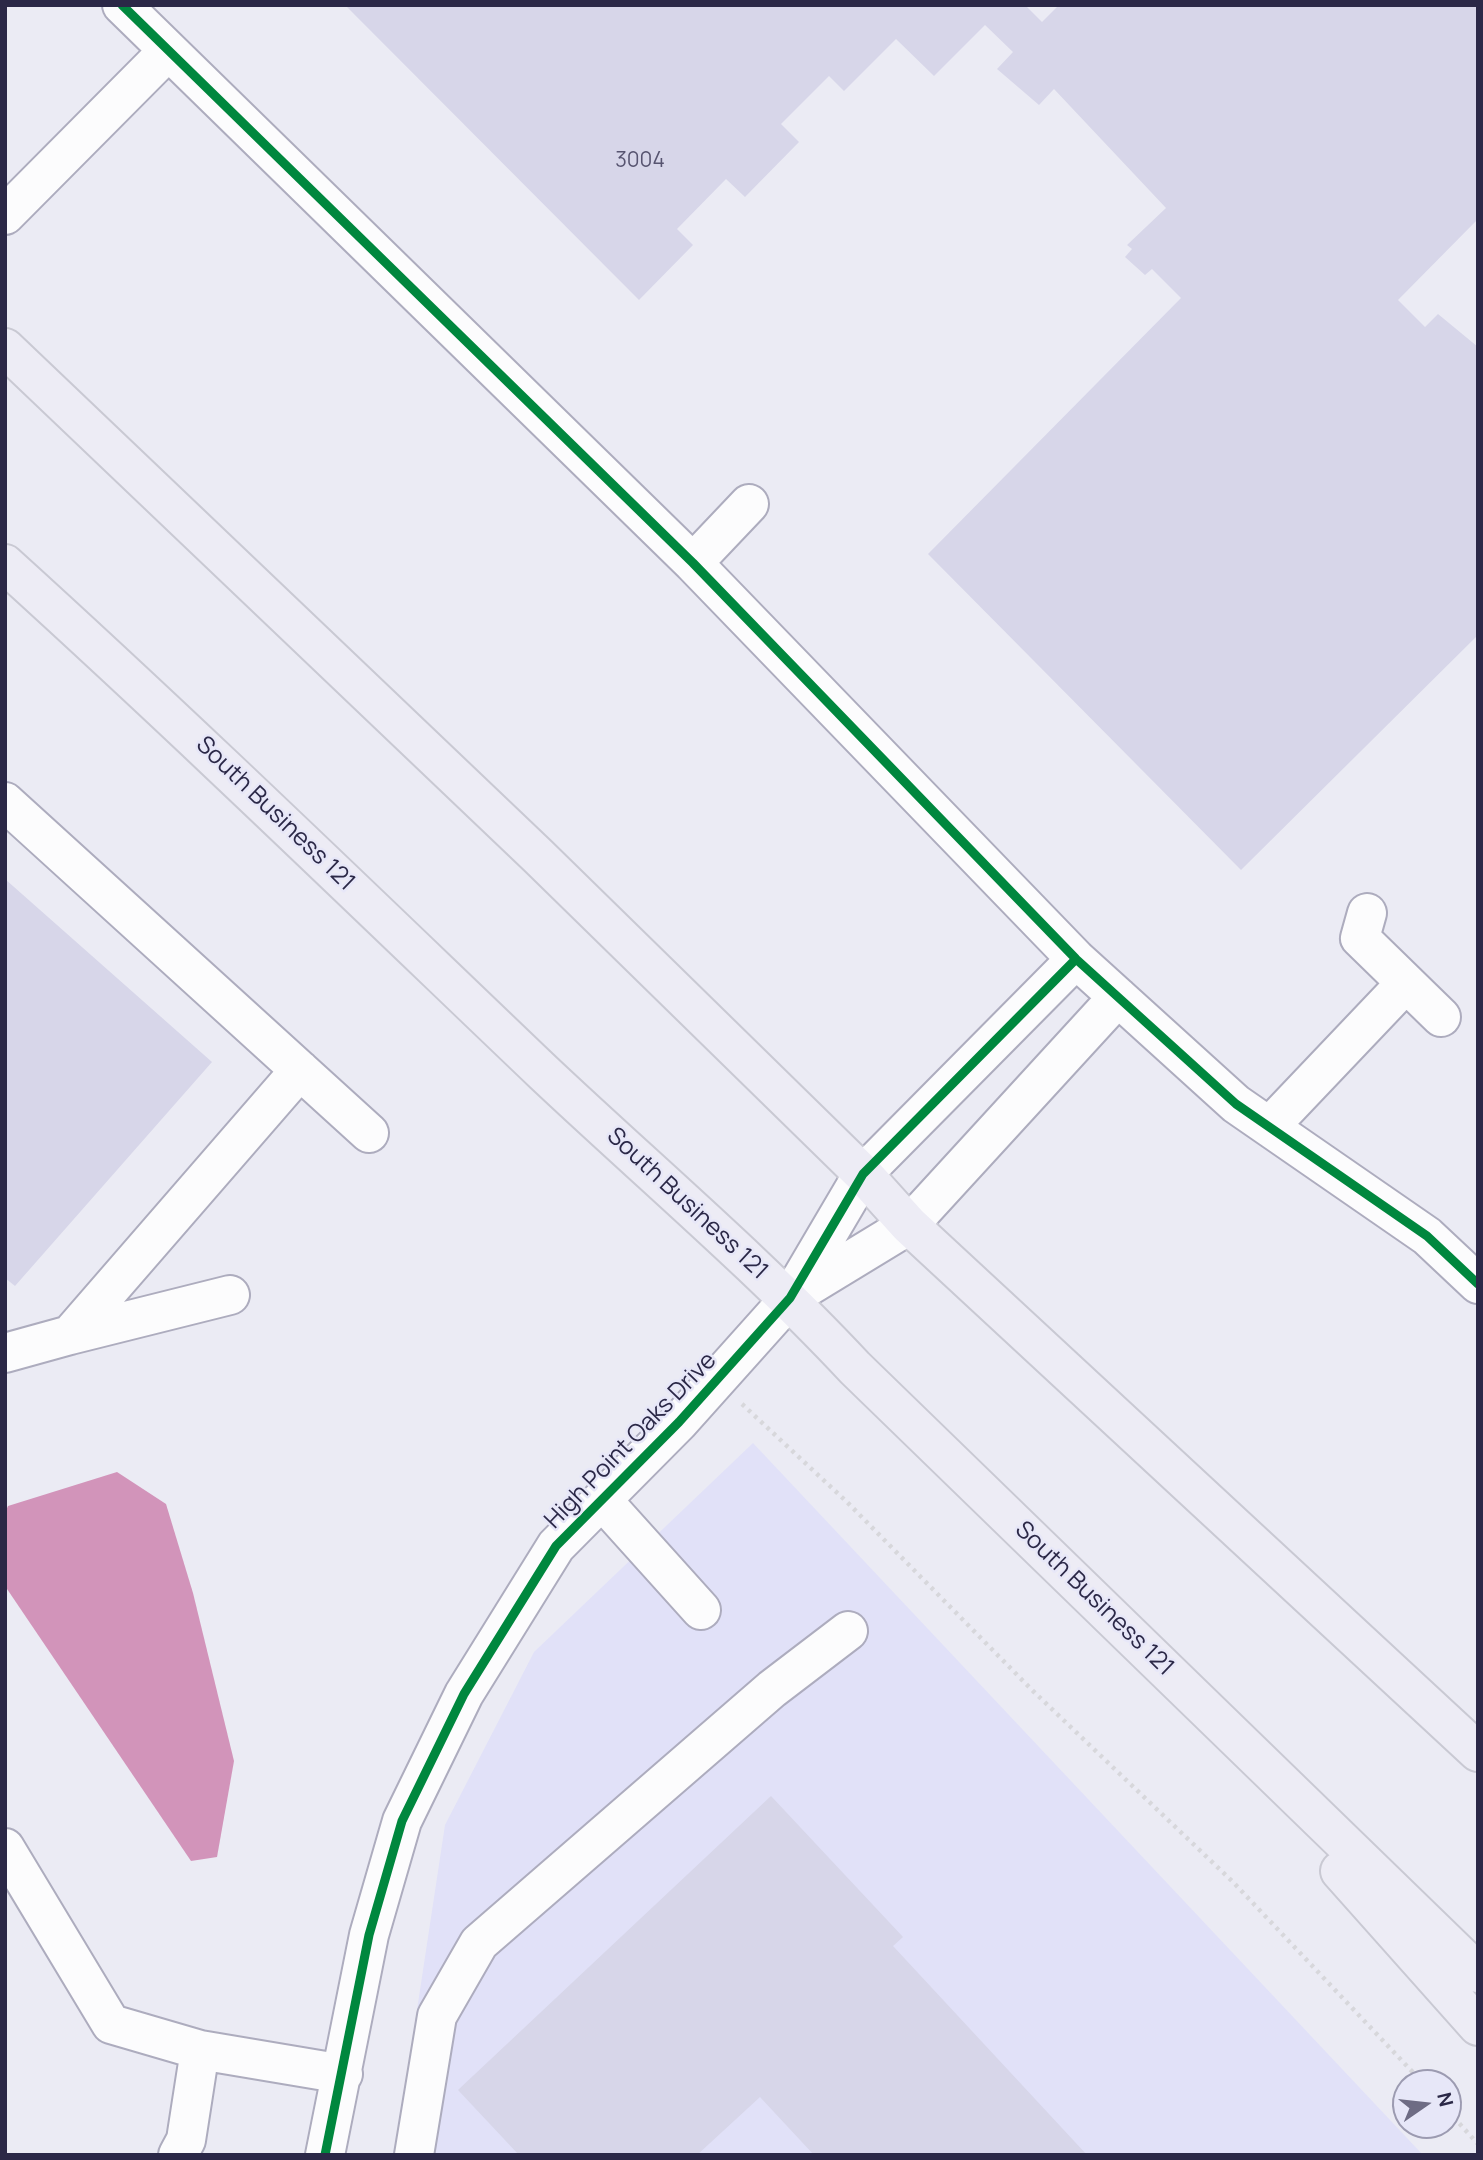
<!DOCTYPE html>
<html>
<head>
<meta charset="utf-8">
<style>
  body { margin:0 }
  #map { position:relative; width:1483px; height:2160px; overflow:hidden; background:#ebebf4; font-family:Manrope,sans-serif }
  canvas { display:block }
  .frame { position:absolute; inset:0; border:7px solid #2b2847; pointer-events:none }
  .north { position:absolute; left:1392px; top:2069px; width:70px; height:70px; box-sizing:border-box; background:#e7e7f8; border:2px solid #9c9bb1; border-radius:50%; rotate:76deg; font-size:19px; font-weight:700; line-height:28px; text-align:center; color:#2b2847 }
  .north::after { content:''; display:block; margin:auto; width:24px; height:32px; background:#6e6c84; clip-path:polygon(50% 0,100% 100%,50% 72%,0 100%) }
</style>
</head>
<body>
<div id="map">
<canvas width="1483" height="2160"></canvas>
<div class="frame"></div>
<div class="north">N</div>
</div>
<script>
const c = document.querySelector('canvas').getContext('2d');
c.lineJoin = 'round';
function fillPath(path, color) {
  c.fillStyle = color;
  c.fill(path, 'evenodd');
}
function strokePath(path, color, width, dash) {
  c.strokeStyle = color;
  c.lineWidth = width;
  c.lineCap = dash ? 'butt' : 'round';
  c.setLineDash(dash || []);
  c.stroke(path);
}
function write(font, color, halo, rows, align = 'center') {
  c.font = font + ' Manrope,sans-serif';
  c.lineWidth = 5;
  c.setLineDash([]);
  c.textBaseline = 'middle';
  c.strokeStyle = halo;
  c.fillStyle = color;
  for (const [text, x, y, turn = 0] of rows) {
    c.save();
    c.translate(x, y);
    c.rotate((+turn || 0) * Math.PI / 180);
    c.textAlign = isNaN(turn) ? turn : align;
    if (halo) c.strokeText(text, 0, 0);
    c.fillText(text, 0, 0);
    c.restore();
  }
}
const built = new Path2D(`
  M753,1443l670,712h-1028l50,-330 89,-173z`);
const water = new Path2D(`
  M117,1472l49,32 27,89 41,168 -17,96 -26,4 -186,-275v-73l3,-7z`);
const building = new Path2D(`
  M345,5h680l17,17 17,-17h419v214l-80,81 27,27 13,-13 40,33v288l-237,235 -313,-316 253,-256 -29,-29 -7,6 -20,-18 7,-8 -5,-4 39,-37 -112,-119 -15,16 -42,-36 16,-17 -28,-27 -51,51 -38,-37 -52,52 -15,-15 -48,48 18,18 -54,55 -19,-18 -49,50 16,16 -54,55z
  M5,879l207,183 -197,224 -10,-8z
  M771,1796l132,141 -10,9 194,209h-273l-54,-58 -63,58h-178l-61,-65z`);
const path = new Path2D(`
  M742,1404l105,98 186,189 200,191 190,201
  M1448,2111l30,33`);
const minor = new Path2D(`
  M122,5l571,558 383,396 160,145 191,132 51,48
  M5,215l162,-163
  M693,563l56,-59
  M5,802l364,331
  M1367,913l-7,25 81,79
  M1270,1126l135,-142
  M794,1295l115,-70 209,-228
  M70,1335l160,-40
  M5,1353l65,-18 230,-265
  M602,1500l99,110
  M5,1848l106,176 89,26 143,24
  M178,2155l8,-15 14,-90
  M325,2155l44,-220 33,-114 62,-127 92,-148 123,-124 111,-124 73,-124 213,-215
  M414,2155l23,-139 42,-73 293,-254 76,-58`);
const major = new Path2D(`
  M5,348l533,508 325,318 46,51 569,527
  M5,564c183,166 360,338 539,509 104,98 214,191 311,295l623,605
  M1340,1871l138,155`);
const cycleway = new Path2D(`
  M122,5l571,558 383,396 160,145 191,132 51,48
  M325,2155l44,-220 33,-114 62,-127 92,-148 123,-124 111,-124 73,-124 213,-215`);
const numberNames = [
  ["3004",640,161]
];
const streetNames = [
  ["South Business 121",275,814,44],
  ["South Business 121",687,1204,43],
  ["High Point Oaks Drive",631,1441,-46],
  ["South Business 121",1094,1599,44]
];
fillPath(built, '#e1e1f8');
fillPath(water, '#d294ba');
fillPath(building, '#d7d6e9');
strokePath(minor, '#adacbe', 42);
strokePath(major, '#c9c9d3', 42);
strokePath(path, '#d7d7db', 4.5, [3.5, 5]);
strokePath(minor, '#fcfcfd', 38);
strokePath(major, '#edecf5', 38);
strokePath(cycleway, '#00873e', 9);
write('21px', '#575470', null, numberNames);
write('24px', '#2b2847', '#e7e7f8', streetNames);
</script>
</body>
</html>
